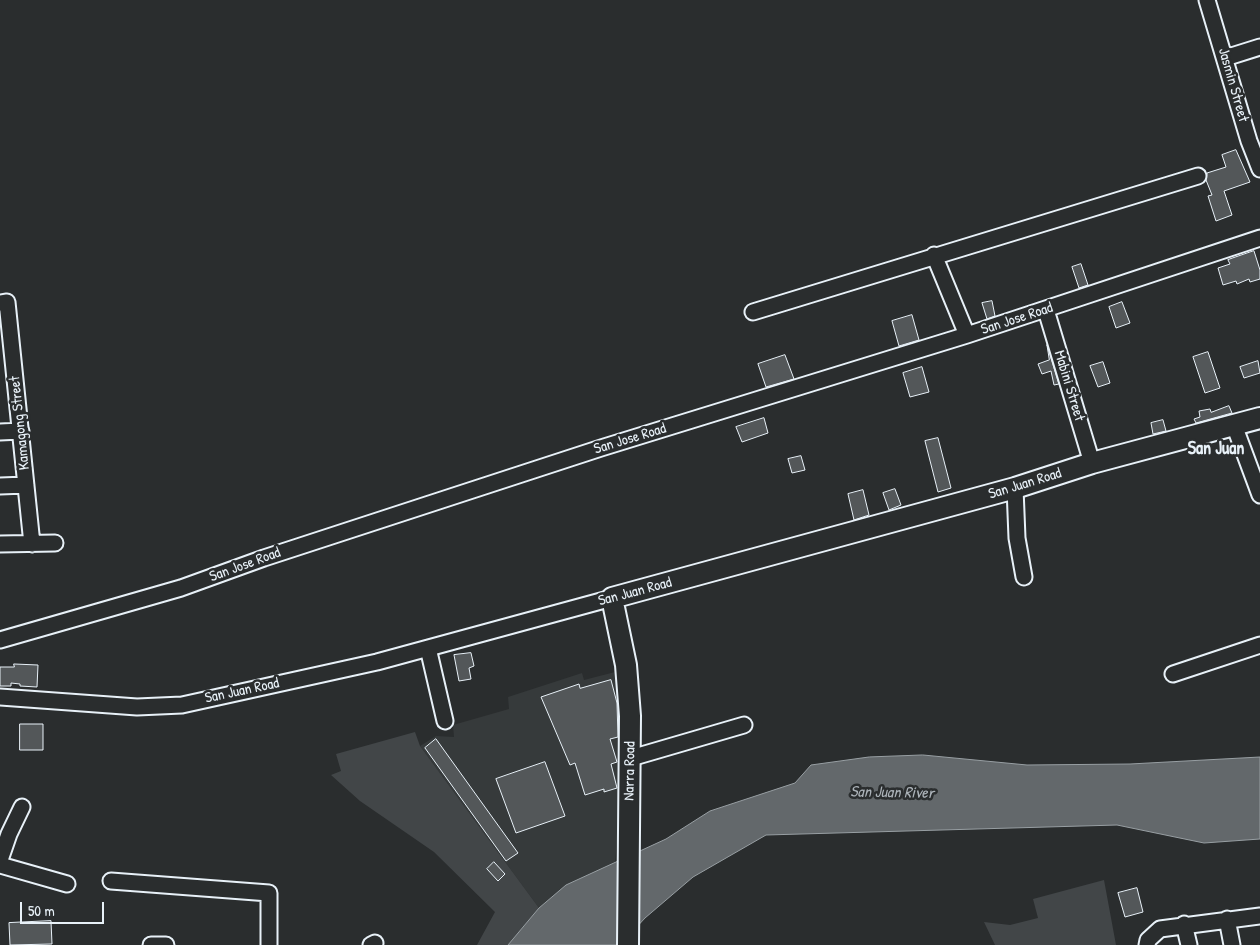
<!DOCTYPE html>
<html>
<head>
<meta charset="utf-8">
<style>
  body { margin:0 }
  #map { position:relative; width:1260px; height:945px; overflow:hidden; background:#2a2d2e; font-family:"Patrick Hand",sans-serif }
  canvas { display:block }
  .scale { position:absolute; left:20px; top:902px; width:84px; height:22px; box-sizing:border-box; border:2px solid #e8f1f8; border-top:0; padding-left:6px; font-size:15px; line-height:18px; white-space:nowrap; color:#e8f1f8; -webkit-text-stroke:4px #2a2d2e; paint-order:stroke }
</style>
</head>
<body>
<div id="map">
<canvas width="1260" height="945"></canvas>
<div class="scale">50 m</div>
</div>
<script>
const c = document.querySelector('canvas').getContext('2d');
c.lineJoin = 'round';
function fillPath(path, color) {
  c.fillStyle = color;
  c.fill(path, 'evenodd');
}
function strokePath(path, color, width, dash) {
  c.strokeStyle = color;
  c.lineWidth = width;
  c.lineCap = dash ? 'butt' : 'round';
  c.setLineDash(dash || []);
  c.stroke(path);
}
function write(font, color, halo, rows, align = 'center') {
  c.font = font + ' "Patrick Hand",sans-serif';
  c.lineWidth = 5;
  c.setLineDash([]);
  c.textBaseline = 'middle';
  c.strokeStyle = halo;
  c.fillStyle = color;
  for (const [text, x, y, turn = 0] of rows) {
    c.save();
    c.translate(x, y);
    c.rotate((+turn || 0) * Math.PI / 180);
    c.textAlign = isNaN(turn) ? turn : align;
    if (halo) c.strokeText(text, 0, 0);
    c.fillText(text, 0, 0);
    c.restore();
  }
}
const built = new Path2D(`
  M615,672l11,63 -11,129 -49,21 -27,23 -119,-162 16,-10 18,1 -1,-12 56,-16 -1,-12 74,-24 2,7z`);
const green = new Path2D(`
  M415,732l5,14 119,162 -31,37h-31l18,-33 -61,-60 -74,-51 -29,-26 10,-4 -5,-17z
  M1104,880l12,65h-121l-11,-23 26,3 28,-7 -5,-19z`);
const water = new Path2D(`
  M923,755l104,10 103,-1 130,-7v82l-56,4 -87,-18 -351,10 -73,42 -48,41 -25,27h-112l31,-37 27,-23 100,-46 44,-28 85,-28 16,-18 58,-8z`);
const building = new Path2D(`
  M1236,150l14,32 -26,9 8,24 -16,6 -8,-25 4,-1 -6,-15 1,-7 19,-6 -4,-12z
  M1254,251l6,19v9l-10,3 -1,-3 -12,5 -1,-3 -13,4 -5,-17 12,-4 -2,-4z
  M1081,264l7,21 -9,3 -7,-21z
  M992,301l3,15 -8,3 -5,-16z
  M1122,302l8,21 -14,5 -7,-21z
  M912,315l7,25 -20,6 -7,-25z
  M1047,345l12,39 -5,1 -3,-14 -9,3 -4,-10 11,-4z
  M1208,352l12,36 -15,5 -12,-36z
  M785,355l9,24 -28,8 -8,-23z
  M1258,361l2,12 -16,5 -4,-11z
  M1103,362l7,21 -12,4 -8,-21z
  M922,367l7,25 -19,5 -7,-24z
  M1229,406l3,7 -36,10 -2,-4 6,-2 -1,-6 11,-2 1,3z
  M764,418l4,15 -26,9 -6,-15z
  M1163,420l3,11 -13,3 -2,-11z
  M938,438l13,50 -13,4 -13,-51z
  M801,456l4,14 -13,3 -4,-14z
  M895,489l6,16 -12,5 -6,-17z
  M863,490l6,25 -15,5 -6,-26z
  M471,653l3,13 -5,2 2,11 -12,2 -5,-26z
  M14,664l24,1 -1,22 -17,-1v-2l-9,-1v3h-11v-19h14z
  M611,680l6,23 1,34 -8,2 7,23 -6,2 6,24 -13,4v-3l-19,6 -10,-32 -5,2 -29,-68 38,-13 1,4z
  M20,724h23v26h-23z
  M436,739l82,114 -12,8 -81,-113z
  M545,762l20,54 -49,17 -20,-54z
  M494,862l11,12 -7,7 -11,-12z
  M1137,888l6,24 -18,5 -7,-24z
  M51,921l1,23 -42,1 -1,-22z`);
const minor = new Path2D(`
  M1207,0l42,141 11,28
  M1225,58l35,-11
  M934,255l33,80
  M0,303l7,-1 25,242
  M1046,310l46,153
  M753,312l445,-136
  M1234,425l26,70
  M0,432l21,-1
  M0,486l26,-1
  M1015,488l2,50 7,39
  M0,544l55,-1
  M0,640l181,-52 83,-30 337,-110 366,-113 293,-97
  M428,648l17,73
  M1173,674l87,-29
  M0,697l137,10 45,-2 195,-43 235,-64
  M631,758l113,-33
  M0,860l9,-26 13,-27
  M0,865l67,19
  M111,881l158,12v52
  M1227,919l5,26
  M1184,924l5,21
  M151,945h15
  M371,945l4,-2
  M1147,945l1,-5 12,-11 100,-13`);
const major = new Path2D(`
  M628,945l2,-229 -4,-51 -14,-67 403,-110 77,-25 168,-45`);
const streetNames = [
  ["Jasmin Street",1233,85,74],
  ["San Jose Road",1017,319,-18],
  ["Mabini Street",1069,386,73],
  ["Kamagong Street",20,423,-96],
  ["San Jose Road",630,439,-17],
  ["San Juan Road",1025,484,-17],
  ["San Jose Road",245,565,-20],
  ["San Juan Road",635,592,-15],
  ["San Juan Road",242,691,-12],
  ["Narra Road",630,771,-89]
];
const waterNames = [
  ["San Juan River",892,793,1]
];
const quarterNames = [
  ["San Juan",1216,449]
];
fillPath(built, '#363a3b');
fillPath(green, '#424648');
fillPath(water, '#63686b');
strokePath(water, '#989fa3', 1);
fillPath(building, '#535759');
strokePath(building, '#e8f1f8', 1);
strokePath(minor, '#e8f1f8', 19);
strokePath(major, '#e8f1f8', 24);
strokePath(minor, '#2a2d2e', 15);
strokePath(major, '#2a2d2e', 20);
write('15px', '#e8f1f8', '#2a2d2e', streetNames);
write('italic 16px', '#acb3b9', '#2a2d2e', waterNames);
write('bold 18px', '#e8f1f8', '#2a2d2e', quarterNames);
</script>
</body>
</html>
